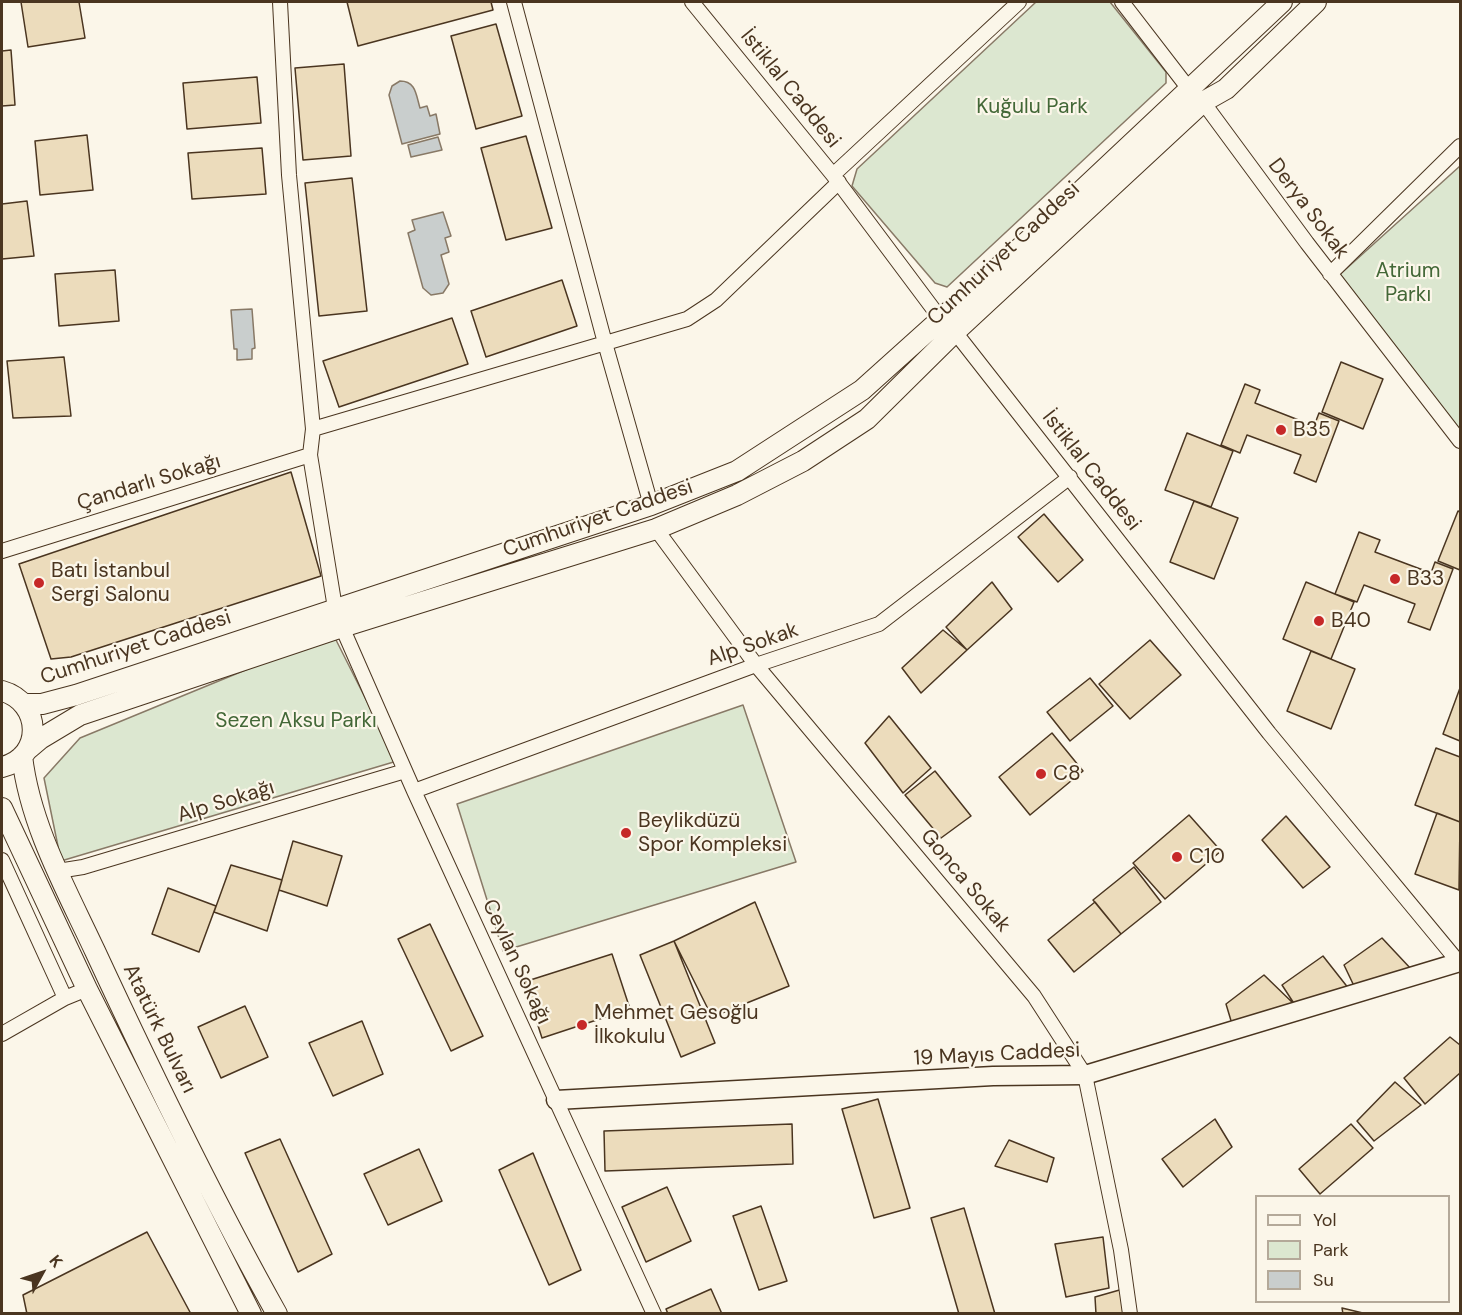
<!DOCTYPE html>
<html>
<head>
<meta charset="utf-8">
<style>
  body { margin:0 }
  #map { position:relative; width:1462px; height:1315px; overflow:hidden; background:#fbf6e9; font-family:"DM Sans",sans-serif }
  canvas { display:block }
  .frame { position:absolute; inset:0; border:3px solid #4a3520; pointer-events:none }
  .legend { position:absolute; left:1255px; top:1195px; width:195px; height:108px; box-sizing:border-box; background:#fbf6e9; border:2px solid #b4a999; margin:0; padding:8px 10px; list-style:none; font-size:18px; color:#4a3520 }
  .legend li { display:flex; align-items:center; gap:12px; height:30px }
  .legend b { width:30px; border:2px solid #b4a999 }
  .north { position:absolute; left:12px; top:1243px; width:60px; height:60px; -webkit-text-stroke:4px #fbf6e9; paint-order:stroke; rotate:50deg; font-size:16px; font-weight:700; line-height:24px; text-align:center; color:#4a3520 }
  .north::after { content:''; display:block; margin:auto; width:21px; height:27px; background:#4a3520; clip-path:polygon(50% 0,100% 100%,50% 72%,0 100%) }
</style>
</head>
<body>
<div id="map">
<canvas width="1462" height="1315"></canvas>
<div class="frame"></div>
<ul class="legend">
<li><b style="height:8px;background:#fbf6e9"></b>Yol</li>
<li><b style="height:16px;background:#dce7d0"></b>Park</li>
<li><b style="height:16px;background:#c9cecd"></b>Su</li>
</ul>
<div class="north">K</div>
</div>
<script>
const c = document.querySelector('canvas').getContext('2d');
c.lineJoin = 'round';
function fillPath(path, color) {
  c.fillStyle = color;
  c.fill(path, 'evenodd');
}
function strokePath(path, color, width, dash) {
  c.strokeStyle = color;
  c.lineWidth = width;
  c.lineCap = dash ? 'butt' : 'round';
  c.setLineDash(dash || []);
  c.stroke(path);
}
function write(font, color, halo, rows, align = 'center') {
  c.font = font + ' "DM Sans",sans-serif';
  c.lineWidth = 4.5;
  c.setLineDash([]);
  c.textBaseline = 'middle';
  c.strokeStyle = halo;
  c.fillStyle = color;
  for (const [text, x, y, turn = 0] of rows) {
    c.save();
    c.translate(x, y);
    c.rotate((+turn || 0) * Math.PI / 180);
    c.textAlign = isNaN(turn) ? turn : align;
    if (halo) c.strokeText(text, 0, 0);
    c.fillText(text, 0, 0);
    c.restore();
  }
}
const green = new Path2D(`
  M1036,2h74l56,70v11l-219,204 -12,-4 -83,-97 5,-17z
  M1460,166v264l-124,-152z
  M333,634l64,127 -336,100 -17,-83 36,-40z
  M743,705l53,157 -293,89 -46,-147z`);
const water = new Path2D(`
  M400,81c16,0 16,14 20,27l7,-2 3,10 6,-2 4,20 -38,10 -13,-49 3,-9z
  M438,137l4,13 -31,7 -3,-12z
  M443,212l8,24 -6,2 4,14 -8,3 8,29 -6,9 -12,2 -8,-7 -15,-55 7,-3 -3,-10z
  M252,309l3,39 -3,1v10l-15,1v-11h-3l-3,-39z`);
const building = new Path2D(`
  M21,2h58l6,36 -57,9z
  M347,2h144l2,8 -135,36z
  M496,24l26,92 -46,13 -25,-93z
  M11,50l4,55 -13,1v-55z
  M344,64l7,92 -48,4 -8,-92z
  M257,77l4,46 -74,6 -4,-46z
  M87,135l6,55 -53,5 -5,-54z
  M526,136l26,92 -46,12 -25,-92z
  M262,148l4,46 -74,5 -4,-46z
  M352,178l15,133 -48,5 -14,-133z
  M27,201l7,55 -32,3v-55z
  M115,270l4,51 -60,5 -4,-52z
  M562,280l15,46 -91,31 -15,-46z
  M452,318l16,46 -129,43 -16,-46z
  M64,357l7,59 -58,2 -6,-57z
  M1341,362l42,17 -20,50 -41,-17z
  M1245,384l15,6 -5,13 59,23 5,-13 20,8 -23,61 -22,-9 7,-18 -54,-20 -7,18 -19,-8z
  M1187,433l46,18 -22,56 -46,-17z
  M291,472l30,104 -250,81 -20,2 -32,-95z
  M1194,501l44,17 -24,61 -44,-17z
  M1458,511l2,1v58l-22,-9z
  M1044,514l39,46 -25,22 -40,-45z
  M1359,532l21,8 -5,12 56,21 4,-11 18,7 -23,61 -22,-8 7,-18 -51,-19 -7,17 -22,-8z
  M992,582l20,27 -45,41 -21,-23z
  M1306,582l48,20 -23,57 -48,-20z
  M943,630l24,20 -46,43 -19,-25z
  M1150,640l31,35 -51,44 -31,-35z
  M1311,651l44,18 -24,60 -44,-18z
  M1090,678l23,28 -43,35 -23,-29z
  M1460,688v53l-17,-7z
  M889,716l42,52 -28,25 -38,-50z
  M1052,733l31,38 -53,44 -31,-38z
  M1436,748l24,9v65l-45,-17z
  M935,771l36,45 -30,22 -36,-43z
  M1437,813l23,9 -1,68 -44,-16z
  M1189,815l32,36 -56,48 -32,-36z
  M1286,816l44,51 -27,21 -41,-48z
  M293,841l49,15 -15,50 -48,-16z
  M231,865l51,15 -15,51 -53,-19z
  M1134,867l27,35 -40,32 -28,-34z
  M168,888l48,18 -17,46 -47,-18z
  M755,902l34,84 -77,31 -38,-76z
  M1095,902l26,32 -47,38 -26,-32z
  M430,924l53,112 -32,15 -53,-112z
  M1382,938l30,32 -57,18 -11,-23z
  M674,941l41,102 -34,14 -41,-102z
  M612,954l18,55 -88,29 -18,-56z
  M1323,956l26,33 -54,16 -13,-20z
  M1264,975l31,30 -63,19 -6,-20z
  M245,1006l23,51 -47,21 -23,-51z
  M362,1021l21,53 -50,22 -24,-53z
  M1450,1037l10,8v28l-35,31 -21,-26z
  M1395,1082l26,23 -47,36 -17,-20z
  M878,1099l32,109 -36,10 -32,-109z
  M1215,1119l17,28 -49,40 -21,-28z
  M792,1124l1,40 -188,7 -1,-40z
  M1351,1124l22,24 -53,46 -21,-25z
  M280,1139l52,115 -34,18 -53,-119z
  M1009,1140l45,18 -7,24 -52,-16z
  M419,1149l23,52 -54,24 -24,-51z
  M533,1153l48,117 -32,15 -50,-115z
  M667,1187l24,54 -45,21 -24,-55z
  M761,1206l26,75 -28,9 -26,-74z
  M964,1208l31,106h-36l-28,-96z
  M147,1232l44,82h-164l-4,-19z
  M1103,1237l6,51 -43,9 -11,-53z
  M711,1289l11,25h-54l-2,-5z
  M1123,1289l4,25h-31l-1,-17z
  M1342,1308l25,6h-24z`);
const minor = new Path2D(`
  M280,2l9,173 24,254 -3,26 25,153
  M514,2l91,341 46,162
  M692,2l141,173 107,143 15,14 314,401 191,231
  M1122,2l67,87 14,13 104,141 153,198
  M833,175l186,-173
  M1330,274l130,-128
  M313,429l374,-110 29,-19 123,-118
  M656,529l100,136 278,331 51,79 36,175 9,64
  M2,551l308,-96
  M342,627l72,164 240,523
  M414,791l342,-126 123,-41 191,-147
  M2,860l63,138
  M58,871l25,-4 322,-96
  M2,1034l63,-36 22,-9`);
const tertiary = new Path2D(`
  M556,1100l437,-24 92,-1 375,-113`);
const secondary = new Path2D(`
  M2,691c40,11 42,66 0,76
  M24,704h18l34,-9 575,-190 86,-34 125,-81 168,-151 252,-237
  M27,750l13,-11 40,-24 262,-88 314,-98 81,-34 66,-34 64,-42 88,-87 248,-230 23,-13 90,-87
  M22,756c8,69 44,133 73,195 57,123 116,245 182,363
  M2,808l85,181 164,325`);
const markers = [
  [1281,430,6,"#c62828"],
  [1395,579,6,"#c62828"],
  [39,583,6,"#c62828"],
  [1319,621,6,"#c62828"],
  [1041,774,6,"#c62828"],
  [626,833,6,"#c62828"],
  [1177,857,6,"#c62828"],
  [582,1025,6,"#c62828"]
];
const streetNames = [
  ["İstiklal Caddesi",790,89,51],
  ["Derya Sokak",1308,209,53],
  ["Cumhuriyet Caddesi",1004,254,-43],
  ["İstiklal Caddesi",1091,471,52],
  ["Çandarlı Sokağı",149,483,-17],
  ["Cumhuriyet Caddesi",598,519,-19],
  ["Alp Sokak",753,645,-19],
  ["Cumhuriyet Caddesi",136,648,-18],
  ["Alp Sokağı",226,802,-17],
  ["Gonca Sokak",965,881,50],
  ["Ceylan Sokağı",516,962,65],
  ["Atatürk Bulvarı",159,1029,64],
  ["19 Mayıs Caddesi",997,1055,-3]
];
const parkNames = [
  ["Kuğulu Park",1032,107],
  ["Atrium",1408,271],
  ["Parkı",1408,295],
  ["Sezen Aksu Parkı",296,721]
];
const poiNames = [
  ["B35",1293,430],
  ["Batı İstanbul",51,571],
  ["Sergi Salonu",51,595],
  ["B33",1407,579],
  ["B40",1331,621],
  ["C8",1053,774],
  ["Beylikdüzü",638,821],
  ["Spor Kompleksi",638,845],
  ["C10",1189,857],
  ["Mehmet Gesoğlu",594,1013],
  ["İlkokulu",594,1037]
];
fillPath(green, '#dce7d0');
strokePath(green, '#887966', 1.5);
fillPath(water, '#c9cecd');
strokePath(water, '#887966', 1.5);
fillPath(building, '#ecdcbc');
strokePath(building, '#4a3520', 1.5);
strokePath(minor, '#4a3520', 16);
strokePath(tertiary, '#4a3520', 21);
strokePath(secondary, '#4a3520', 22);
strokePath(minor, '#fbf6e9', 14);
strokePath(tertiary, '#fbf6e9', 18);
strokePath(secondary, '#fbf6e9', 20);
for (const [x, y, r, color] of markers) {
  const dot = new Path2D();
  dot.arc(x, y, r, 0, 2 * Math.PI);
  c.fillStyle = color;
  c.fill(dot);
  strokePath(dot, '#fbf6e9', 2);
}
write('21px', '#4a3520', '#fbf6e9', streetNames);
write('21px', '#436837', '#fbf6e9', parkNames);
write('21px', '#4a3520', '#fbf6e9', poiNames, 'left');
</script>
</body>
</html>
